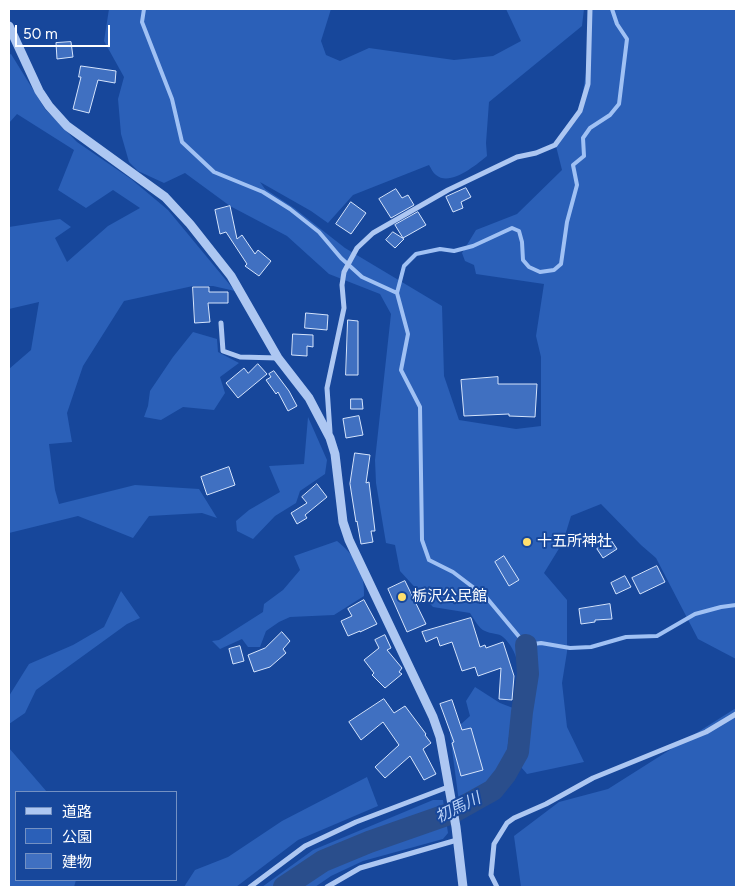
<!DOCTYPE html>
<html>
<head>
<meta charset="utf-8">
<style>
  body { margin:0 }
  #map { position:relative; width:745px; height:896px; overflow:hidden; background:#17479b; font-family:Figtree,"Noto Sans JP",sans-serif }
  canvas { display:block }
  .frame { position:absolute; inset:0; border:10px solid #fff; pointer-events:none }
  .legend { position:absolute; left:15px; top:791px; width:162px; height:90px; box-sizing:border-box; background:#17479b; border:1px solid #7491c3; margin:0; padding:6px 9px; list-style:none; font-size:15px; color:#fff }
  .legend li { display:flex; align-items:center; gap:10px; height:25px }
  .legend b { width:25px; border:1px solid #7491c3 }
  .scale { position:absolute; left:15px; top:25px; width:95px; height:22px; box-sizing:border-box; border:2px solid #fff; border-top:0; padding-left:6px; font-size:15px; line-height:18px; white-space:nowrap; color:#fff; -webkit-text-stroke:4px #17479b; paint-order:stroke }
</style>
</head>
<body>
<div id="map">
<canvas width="745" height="896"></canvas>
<div class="frame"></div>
<ul class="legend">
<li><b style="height:6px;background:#adc7f2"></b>道路</li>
<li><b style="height:14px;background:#2b60b8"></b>公園</li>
<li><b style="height:14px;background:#4070c1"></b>建物</li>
</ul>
<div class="scale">50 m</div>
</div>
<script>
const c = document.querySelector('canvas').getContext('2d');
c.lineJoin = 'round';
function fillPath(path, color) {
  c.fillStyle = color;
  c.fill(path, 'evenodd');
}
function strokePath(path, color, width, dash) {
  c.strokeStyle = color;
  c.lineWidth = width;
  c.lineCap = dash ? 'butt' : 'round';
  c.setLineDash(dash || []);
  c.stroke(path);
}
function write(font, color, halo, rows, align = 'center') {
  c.font = font + ' Figtree,"Noto Sans JP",sans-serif';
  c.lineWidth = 4;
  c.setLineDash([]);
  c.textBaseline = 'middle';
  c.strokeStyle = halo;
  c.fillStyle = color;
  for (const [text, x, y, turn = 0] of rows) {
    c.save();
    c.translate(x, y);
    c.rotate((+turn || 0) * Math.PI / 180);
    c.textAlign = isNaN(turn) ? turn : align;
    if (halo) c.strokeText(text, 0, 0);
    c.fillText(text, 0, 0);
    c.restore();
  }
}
const green = new Path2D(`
  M109,9h222l-10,32 5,14 14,6 29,-13 85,12 39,-4 28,-15 -15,-32h78l-2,17 -93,76 -3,41 1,13c-11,9 -37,31 -51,19 -3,-2 -5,-7 -7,-10l-76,30 -25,28 -17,-12 -51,-29 5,7 29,19 51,40 97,58 2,70 15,44 57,9 25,-3v-69l-5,-21 8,-52 -68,-10 -2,-9 -9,-4 -3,-8 14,-23 41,-16 45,-44 -6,-24 24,-35 9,-58 1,-44h146v650l-38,-20 -42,-81 -15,-13 -40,-41 -30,12 -8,26 -19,31 23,27v52l-5,31 5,44 17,35 -57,12 -18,-21c6,-33 24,-89 -6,-116 -4,-4 -12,-3 -18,-6 -6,-2 -11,-12 -15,-18l-37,-6 -33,-36 -5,-26 -9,-2 -10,-60 -1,-23 16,-146 -11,-20 -51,-20 -42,-38 -57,-30 -45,-33 -21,10 -26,-12 -9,-9 -8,-28 -3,-35 6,-22 -20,-36z
  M11,54l34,55 32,33 54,37 37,31 67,81 -22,-5h-20l-69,15 -41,65 -16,47 5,29 -23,2 6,46 4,14 76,-19 64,4 18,29 -15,-5 -53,3 -16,22 -55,-22 -69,17v-164l22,-19 8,-48 -30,7v-82l51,-8 11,8 -16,11 12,24 41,-36 32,-18 -27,-18 -27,18 -28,-18 16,-40 -57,-36 -8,9v-68z
  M193,332l24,7 1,13 21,11 -19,14 5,16 -11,17 -31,-3 -22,13 -17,-3 4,-11 2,-15 23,-34z
  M308,417l19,43 -2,14 -25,17 -4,12 -21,13 -22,23 -16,-8 -1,-10 13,-11 31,-18 -11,-26 35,-2z
  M337,541c18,14 28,31 27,55l-30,19 -44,2 -11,5 -13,9 -6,16h-12l-6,-8 -22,10 -8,-8 7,-1 44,-28 1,-8 19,-14 17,-20 -6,-14z
  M121,591l19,27 -13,6 -91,66 -11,23 -16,11v-28l20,-32 44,-19 31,-18z
  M475,687l25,16 13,5 -7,50 -1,17 -46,27 -9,-68 20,-18 -4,-15z
  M736,708v179h-215l-7,-51 45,-34 49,-13z
  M9,748l38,44h-31v88h60l-2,7h-65z
  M367,777l11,29 -80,34 -62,47h-52l11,-17 33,-13 54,-36z
  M433,800h10l5,33 -5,6 -80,22 -32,15 -16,11h-53l51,-37z`);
const stream = new Path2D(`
  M144,9l-2,13 30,77 10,43 32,30 49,20 27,17 29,23 22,26 21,19 35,16
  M612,9l5,15 10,15 -8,65 -9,11 -20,13 -7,10 1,18 -11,9 4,20 -10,37 -6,42 -7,6 -14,2 -11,-5 -6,-7 -1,-18 -3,-11 -7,-3 -39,18 -19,5 -14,-2 -24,5 -12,12 -7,27 11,41 -7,36 19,37 2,133 7,20 24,12 33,25 40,48 15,-2 29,5 21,-1 35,-10 31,-1 38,-22 26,-7 15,-2`);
const river = new Path2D(`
  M284,887l39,-26 46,-19 83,-29 41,-23 12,-15 13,-23 4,-40 6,-38 -2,-29`);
const building = new Path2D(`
  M71,42l2,15 -16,2 -1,-16z
  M81,66l35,5 -1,12 -17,-3 -9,33 -16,-4 8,-32h-2z
  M466,188l5,9 -10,5 2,6 -10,4 -7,-15z
  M396,189l6,9 6,-3 6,10 -23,13 -12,-19z
  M351,202l15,11 -15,21 -15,-10z
  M230,206l7,33 5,-4 13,19 3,-4 13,11 -12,15 -14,-10 2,-2 -21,-32 -6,2 -5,-24z
  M418,212l8,13 -23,13 -8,-13z
  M393,232l11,7 -9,9 -9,-8z
  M193,287h16v5h19v11h-20l2,19 -15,1z
  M306,313l22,2 -1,15 -22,-2z
  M348,320l10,1v54h-12z
  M293,334l20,1v12l-6,-1v10l-15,-1z
  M258,364l9,10 -29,24 -12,-15 18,-15 4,5z
  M274,371l15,20 8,15 -9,5 -10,-19 -2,2 -10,-14 5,-3 -2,-3z
  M498,377v7h39l-2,33 -26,-1v-2l-45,2 -3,-36z
  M351,399h11l1,10h-12z
  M359,416l4,19 -17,3 -3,-19z
  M355,453l15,2 -4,28 3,-1 6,49h-4l2,11 -12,2 -4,-23 -1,1 -6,-38z
  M229,467l6,18 -28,10 -6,-18z
  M317,484l10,13 -22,18 2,3 -10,6 -6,-11 16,-10 -5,-6z
  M611,540l6,9 -14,9 -6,-9z
  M504,556l15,24 -10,6 -14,-24z
  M657,566l8,16 -25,12 -8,-16z
  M625,576l6,11 -15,7 -5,-11z
  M405,581l21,43 -19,8 -19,-43z
  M364,600l13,24 -17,8v-1l-12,5 -7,-15 11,-5 -4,-7z
  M610,604l2,15 -17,1v2l-14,2 -2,-15z
  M471,618l9,29 5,-2 1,3 17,-6 11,34 -2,24 -13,-1 2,-31 -23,8 -3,-9 -13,4 -10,-29 -12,4 -3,-9 -11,5 -4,-10z
  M282,632l8,9 -7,8 3,4 -16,14 -16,5 -6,-17 17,-7z
  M385,635l6,13 -4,2 15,18 -3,4 3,2 -17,14 -13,-13 2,-2 -10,-13 15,-12 -4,-8z
  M240,646l4,15 -11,3 -4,-15z
  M384,699l10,14 11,-7 21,28 -1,1 6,8 -8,6 13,25 -12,6 -14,-24 -25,22 -10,-11 24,-22 -16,-23 -22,18 -12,-18z
  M452,700l10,30 9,-2 12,42 -22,6 -9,-33 2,-1 -14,-38z`);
const minor = new Path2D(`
  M221,323l2,28 17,6 38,1
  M330,432l-3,-44 17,-80 -2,-23 2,-13 13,-24 16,-15 75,-43 69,-33 19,-4 19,-8 25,-34 8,-27 2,-75
  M250,887l55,-41 51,-24 92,-35
  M327,887l33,-19 97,-28
  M497,887l-6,-12 3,-31 13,-21 7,-5 32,-14 47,-26 113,-46 30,-18`);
const tertiary = new Path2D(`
  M9,26l30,65 10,15 18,20 98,71 25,27 41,52 47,82 31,40 21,40 5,16 8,68 6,18 84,177 7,20 16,90 7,60`);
const markers = [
  [527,542,5,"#ffdf6e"],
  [402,597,5,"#ffdf6e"]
];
const poiNames = [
  ["十五所神社",537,542],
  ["栃沢公民館",412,597]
];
const waterNames = [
  ["初馬川",458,808,-26]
];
fillPath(green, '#2b60b8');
strokePath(stream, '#a0c1f4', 4);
strokePath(river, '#2a4e8c', 22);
fillPath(building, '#4070c1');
strokePath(building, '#d5e4fc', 1);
strokePath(minor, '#adc7f2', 5);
strokePath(tertiary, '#adc7f2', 9);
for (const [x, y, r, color] of markers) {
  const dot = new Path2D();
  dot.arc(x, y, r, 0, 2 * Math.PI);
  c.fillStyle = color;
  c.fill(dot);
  strokePath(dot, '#17479b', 2);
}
write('15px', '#fff', '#17479b', poiNames, 'left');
write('italic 16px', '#bad2f8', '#17479b', waterNames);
</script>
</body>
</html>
